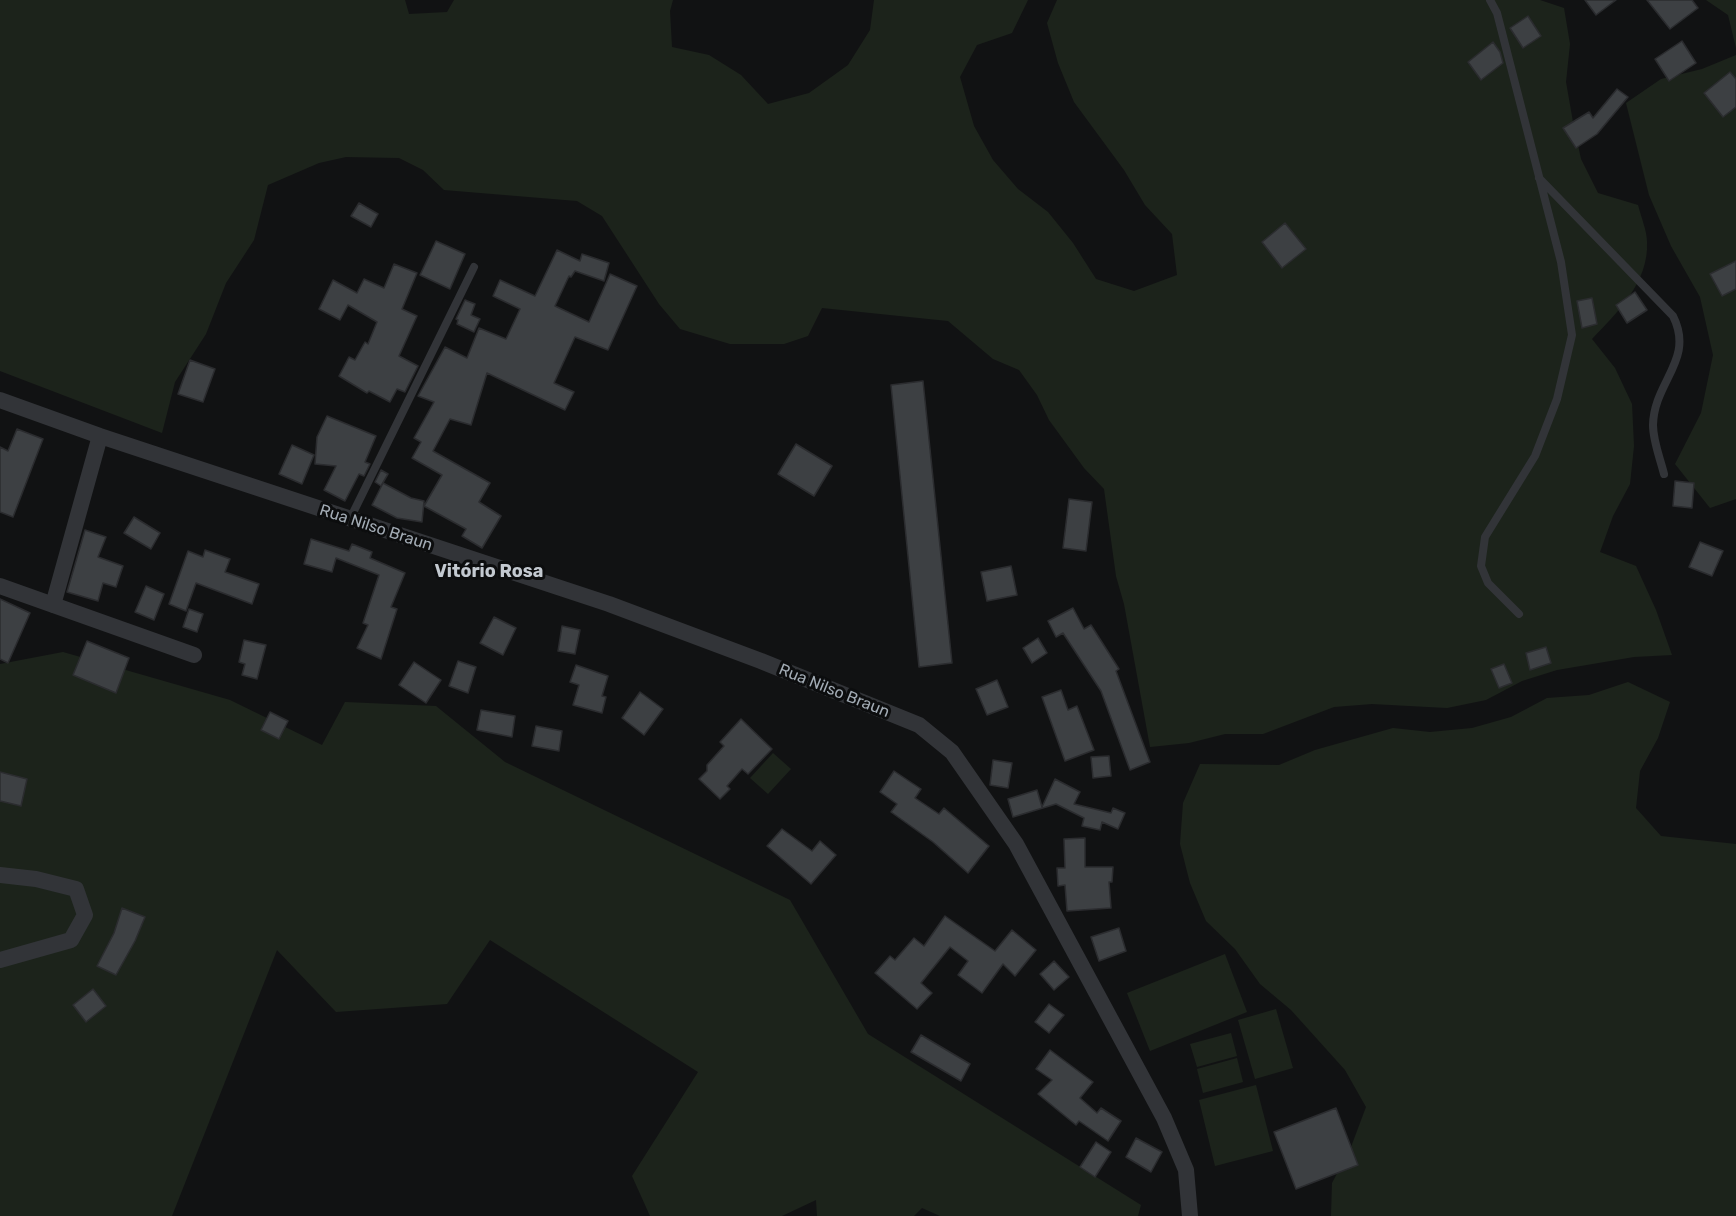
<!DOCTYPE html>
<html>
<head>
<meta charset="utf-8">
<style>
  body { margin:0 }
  canvas { display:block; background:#111213 }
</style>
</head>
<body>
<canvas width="1736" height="1216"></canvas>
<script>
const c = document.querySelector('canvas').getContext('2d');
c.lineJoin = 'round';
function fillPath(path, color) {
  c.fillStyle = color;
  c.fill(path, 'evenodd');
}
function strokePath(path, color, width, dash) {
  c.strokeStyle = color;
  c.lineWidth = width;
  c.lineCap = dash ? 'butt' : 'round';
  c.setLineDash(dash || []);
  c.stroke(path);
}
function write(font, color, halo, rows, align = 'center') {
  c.font = font + ' Rubik,sans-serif';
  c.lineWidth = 6;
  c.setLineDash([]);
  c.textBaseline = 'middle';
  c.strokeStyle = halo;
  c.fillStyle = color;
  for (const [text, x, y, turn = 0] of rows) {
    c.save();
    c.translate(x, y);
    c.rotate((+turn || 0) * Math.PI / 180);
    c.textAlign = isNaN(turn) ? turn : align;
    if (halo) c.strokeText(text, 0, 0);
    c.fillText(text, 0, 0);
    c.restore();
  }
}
const green = new Path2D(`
  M0,0h405l4,14 38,-2 7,-12h219l-3,11 2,36 37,8 32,20 27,29 41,-11 39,-28 22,-35 4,-30h154l-16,33 -35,12 -17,32 14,49 19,34 25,29 30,23 25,31 23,36 38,12 43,-16 -5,-41 -27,-29 -21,-35 -50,-68 -16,-39 -11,-40 10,-23h483l24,8 6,36 -4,38 7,40 8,37 17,34 40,12c3,12 9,26 9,37 2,40 -30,71 -55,97l23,29 17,36 2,42 -4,38 -17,32 -13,36 36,14 20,44 16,45 -38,2 -77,13 -35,11 -36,19 -39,8 -75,-4 -38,3 -71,27h-38l-36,9 -39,4 -26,-143 -8,-28 -12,-87 -20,-21 -35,-48 -12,-25 -18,-25 -26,-11 -45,-38 -126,-13 -14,28 -24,8h-54l-50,-15 -21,-25 -57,-88 -25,-15 -133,-11 -21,-20 -24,-12 -53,-1 -27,6 -51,22 -14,55 -28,43 -20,51 -31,48 -13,51 -162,-62z
  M1706,0h30v48l-8,-33z
  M1736,55v444l-26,9 -35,-44 26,-51 12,-58 -13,-58 -29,-51 -22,-51 -23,-92 35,-24 41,-10z
  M63,652l167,48 92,45 23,-43 91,4 69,56 285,138 78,134 273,171 -3,11h-198l-18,-8 -8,8h-97l-1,-16 -34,16h-132l-18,-40 66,-104 -208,-132 -43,64 -111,8 -59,-62 -105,266h-172v-552z
  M1628,682l42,20 -12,36 -18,33 -4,37 25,28 75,8v372h-405l1,-33 19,-36 15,-40 -21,-37 -54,-60 -31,-26 -25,-35 -29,-28 -16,-38 -10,-39 3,-41 17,-39 79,1 36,-15 78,-22 37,4 42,-4 39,-11 36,-19 42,-3z
  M773,753l18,16 -23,25 -18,-16z
  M1225,954l22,58 -97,39 -23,-58z
  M1276,1009l17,59 -38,11 -17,-59z
  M1231,1033l6,23 -40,11 -7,-23z
  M1237,1058l6,24 -40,11 -6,-24z
  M1256,1085l17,66 -58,15 -16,-66z`);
const building = new Path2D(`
  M1585,0h31l-20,15z
  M1647,0h45l6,8 -28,21z
  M1528,16l13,20 -18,12 -13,-20z
  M1682,41l14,22 -27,18 -14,-22z
  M1493,42l7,10 3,11 -22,17 -13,-18z
  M1730,72l6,7v28l-13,10 -19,-24z
  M1617,89l11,8 -31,37 -21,14 -13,-20 26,-16 4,6z
  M359,203l19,11 -7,13 -20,-11z
  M1285,223l21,26 -24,19 -20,-26z
  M436,241l29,13 -15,35 -30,-14z
  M557,250l23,11 2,-7 27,9 -5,18 -29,-10 -4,6 -2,-1 -14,30 34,16 21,-48 27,12 -29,64 -33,-13 -21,46 20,9 -9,18 -78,-37 -16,52 -21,-6 -17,32 57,32 -11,19 22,14 -19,32 -20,-12 4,-7 -42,-23 18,-31 -30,-17 9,-16 -7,-4 20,-36 -16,-6 27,-49 22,11 12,-30 27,11 14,-30 -27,-13 7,-16 35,16z
  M1736,261v28l-14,7 -12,-22z
  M394,264l23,9 -15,36 15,7 -18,40 19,10 -13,26 -8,-3 -7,13 -21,-11 -2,2 -28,-17 10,-19 6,3 10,-18 3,2 9,-22 -29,-17 -8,15 -21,-11 14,-29 24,13 7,-14 20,9z
  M1635,292l12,18 -20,13 -11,-18z
  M1592,298l5,26 -15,4 -5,-27z
  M465,300l10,4 -4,11 9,4 -6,13 -17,-8 1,-4 -2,-1z
  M190,360l25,9 -12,33 -25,-8z
  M923,381l29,282 -33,4 -28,-282z
  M327,416l49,20 -11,26 5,2 -6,12 -5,-2 -14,27 -21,-11 12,-24 -21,-2 2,-27z
  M17,429l26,10 -30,78 -13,-5v-65l8,4z
  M796,444l36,22 -18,30 -36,-22z
  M292,445l22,10 -12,29 -23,-10z
  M381,470l7,4 -7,12 -6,-4z
  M1675,481l19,2 -2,25 -19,-2z
  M383,483l28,15 13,3 -2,21 -25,-4 -25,-13z
  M1069,499l23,3 -6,49 -23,-3z
  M134,517l26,16 -9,16 -27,-16z
  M85,530l21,7 -8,20 25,9 -7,21 -13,-4 -5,18 -31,-9z
  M311,539l38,12 3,-7 20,8 -2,6 35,15 -14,34 6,2 -16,50 -24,-11 11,-23 -5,-2 16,-48 -43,-17 -4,14 -28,-8z
  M1700,542l23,9 -11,25 -23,-9z
  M205,550l25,9 -5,13 34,12 -7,20 -56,-21 -10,28 -17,-7 19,-53 15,6z
  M1011,566l6,29 -30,6 -6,-29z
  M146,586l18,8 -10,26 -19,-8z
  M0,599l30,14 -22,50 -8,-4z
  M1073,608l11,21 7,-4 28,44 -3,2 34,91 -20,8 -29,-79 -38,-58 -7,4 -8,-16z
  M189,609l14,5 -6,18 -14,-5z
  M494,617l22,11 -13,27 -23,-12z
  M562,626l18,4 -5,24 -17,-3z
  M1038,638l9,15 -15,10 -9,-15z
  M244,640l22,5 -9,34 -15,-4 3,-11 -6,-2z
  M87,641l42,17 -13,35 -43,-18z
  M1546,647l5,16 -21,7 -4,-17z
  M458,661l18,6 -8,26 -19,-7z
  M414,662l27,18 -15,23 -27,-18z
  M1504,664l8,19 -13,5 -8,-19z
  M576,665l32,11 -6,20 4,1 -4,16 -29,-8 6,-20 -9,-3z
  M997,680l11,27 -21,8 -11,-26z
  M1061,690l7,20 9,-4 17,44 -29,11 -23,-64z
  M640,692l23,17 -19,26 -22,-17z
  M481,710l34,6 -3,21 -35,-7z
  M270,712l18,9 -9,18 -18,-9z
  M741,719l31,30 -24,25 -6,-5 -15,17 3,3 -10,10 -21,-20 8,-8v-6l17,-19 -4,-4z
  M536,726l26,5 -3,20 -27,-5z
  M1109,756l2,20 -18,2 -2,-21z
  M993,760l19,3 -4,25 -18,-3z
  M894,771l27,18 -6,9 24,16 5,-6 45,38 -21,27 -35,-31 -42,-30 6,-8 -17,-12z
  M0,772l27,7 -6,27 -21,-5z
  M1055,779l25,13 -6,12 37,9 2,-5 12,5 -7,16 -16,-7 -2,8 -18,-4 2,-8 -28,-14 -43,13 -5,-18 29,-9 5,17z
  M782,829l30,22 8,-10 16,14 -25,29 -44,-38z
  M1085,838v29h28l-1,15h-3l2,26 -44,3 -2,-26 -7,1 -1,-18h8l-1,-29z
  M122,908l23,9 -10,24 -19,34 -19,-9 17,-33z
  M945,916l50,35 17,-21 24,20 -21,26 -12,-12 -21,29 -24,-18 10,-14 -18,-14 -29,36 11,10 -15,16 -42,-36 15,-17 5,4 19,-22 10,8z
  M1119,928l7,23 -27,10 -8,-24z
  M1054,961l15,16 -15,13 -14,-16z
  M93,989l13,17 -20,16 -13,-17z
  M1049,1004l15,11 -15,18 -14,-11z
  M921,1035l49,29 -9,17 -50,-29z
  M1050,1050l43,32 -13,16 17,15 4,-5 20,13 -13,20 -29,-20 -3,4 -38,-31 14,-14 -16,-11z
  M1336,1108l22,57 -62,24 -22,-57z
  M1136,1138l26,14 -11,20 -25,-15z
  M1096,1142l15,10 -16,25 -15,-10z`);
const service = new Path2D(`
  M1490,0l7,13 64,249 11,73 -15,64 -22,57 -50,81 -4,29 7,17 31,31
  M1539,178l134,138c22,44 -19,65 -20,109 0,16 7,33 11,49
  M350,519l124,-252`);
const minor = new Path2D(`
  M0,400l100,36 509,168 152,57 158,64 33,27 64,92 148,274 22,52 4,46
  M0,586l194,69
  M53,605l47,-169
  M0,875l36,4 40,10 9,26 -14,25 -71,20`);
const streetNames = [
  ["Rua Nilso Braun",376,528,18],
  ["Rua Nilso Braun",834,691,22]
];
const neighbourhoodNames = [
  ["Vitório Rosa",489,572]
];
fillPath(green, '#1c231b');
fillPath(building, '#3d4043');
strokePath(building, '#2b2c2f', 1.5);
strokePath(service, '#323438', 8);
strokePath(minor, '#323438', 16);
write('16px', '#a2abb4', '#0c0d0e', streetNames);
write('bold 18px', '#c3c9d0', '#0c0d0e', neighbourhoodNames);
</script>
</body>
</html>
